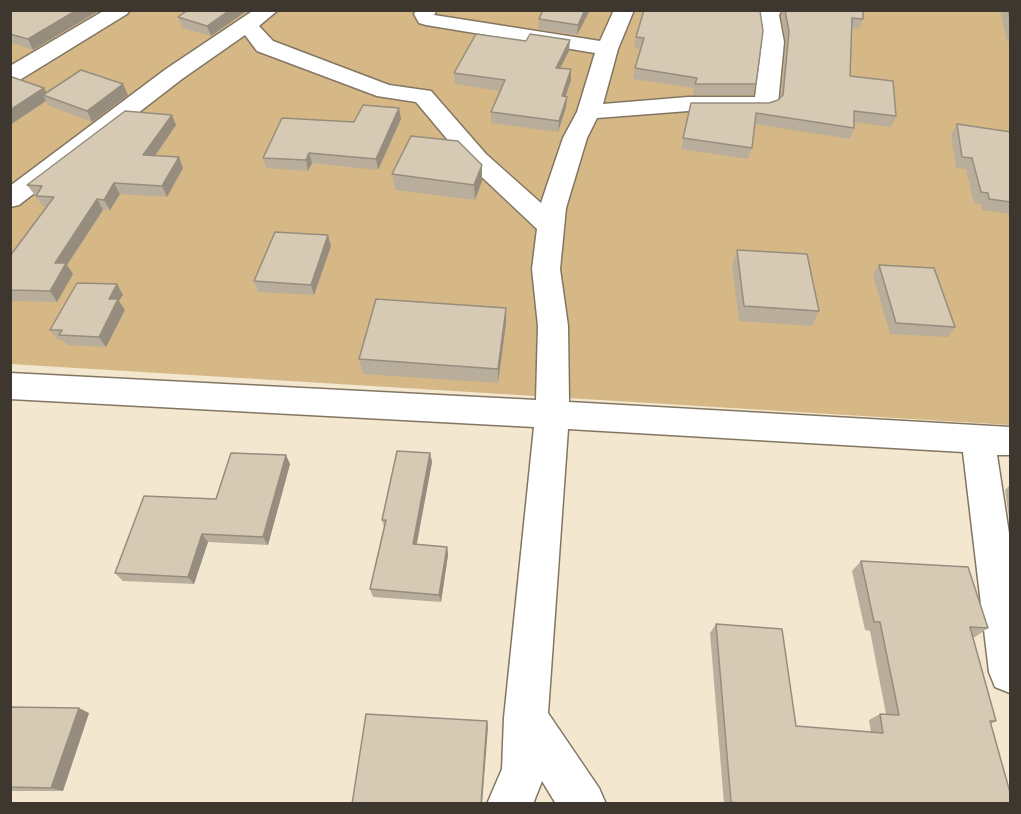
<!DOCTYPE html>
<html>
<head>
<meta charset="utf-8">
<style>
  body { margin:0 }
  #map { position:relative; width:1021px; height:814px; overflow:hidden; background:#f4e7d0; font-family:Helvetica,sans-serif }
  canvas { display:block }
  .frame { position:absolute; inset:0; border:12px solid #3d372f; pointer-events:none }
</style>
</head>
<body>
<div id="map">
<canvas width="1021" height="814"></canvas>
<div class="frame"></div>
</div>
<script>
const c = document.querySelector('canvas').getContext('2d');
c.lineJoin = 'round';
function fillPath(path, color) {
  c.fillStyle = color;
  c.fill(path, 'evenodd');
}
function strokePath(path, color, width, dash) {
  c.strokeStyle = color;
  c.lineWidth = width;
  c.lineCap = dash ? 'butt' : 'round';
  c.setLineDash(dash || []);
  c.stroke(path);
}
const green = new Path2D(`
  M10,11h1000v414l-999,-61z`);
const street = new Path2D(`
  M105,10h25l-3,4 -109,67 -8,2v-17z
  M254,10h24l-19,16 14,15 116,44 42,6 55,63 55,49 22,-65 14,-26 18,-59 -169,-28 -7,-2 -5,-9 2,-4h21l-3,5 166,26 14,-31h20l-16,39 -15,55 85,-7h67l7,-55 -3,-27 3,-5h20l-3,5 5,27 -6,62 -4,5 -8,2h-78l-91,7 -10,20 -21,70 -6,61 8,57 1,76 441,25v28h-13l13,85v153l-15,-6 -6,-15 -26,-220 -395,-23 -20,284 51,75 7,16h-50l-14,-23 -9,23h-46l15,-35 2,-51 30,-291 -524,-28v-26l526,27 2,-74 -6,-57 5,-40 -69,-65 -52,-62 -39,-6 -120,-45 -12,-16 -63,44 -163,126 -9,2v-21l156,-117z`);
const wall = new Path2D(`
  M10,10h90l-67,40 -23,-8z
  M188,10h60l-37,26 -29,-8 -4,-11z
  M590,10l-13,25 -39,-6 1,-10z
  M644,10l112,74 -3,11h-60l1,-7 -61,-9 2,-11 6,-19 -7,-1 2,-11z
  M783,10h80v9l-4,10 -7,-1 -2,48 46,40 -5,11 -37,-5v6l-4,11 -95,-15 -3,24 -4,11 -67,-10 10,-46h78l9,-3 3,-2 5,-56 -5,-27z
  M1000,10h11v31h-4z
  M569,51l-9,17 11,1v11l-6,17h2l-1,10 -8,25 -67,-9v-11l9,-21 -45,-7 -1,-11z
  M123,84l5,11 -36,27 -43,-16 -3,-5 -36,24 37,-32z
  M172,115l4,10 -21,31 28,12 -16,29 -47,-3 -10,16h-7l-36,55 6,9 -16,28 -47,-1v-45l37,-49 -4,-1 -16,-21z
  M401,119l-23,51 -66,-7 -4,8 -42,-3 -3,-10 91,-36z
  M957,124l54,8v82l-29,-4 -1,-6 -7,-1 -8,-34 -10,-1 -5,-33z
  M482,165v16l-7,19 -80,-10 -3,-16z
  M331,246l-17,49 -56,-3 -4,-11z
  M737,250l82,61 -7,15 -73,-5 -7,-56z
  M879,265l76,62 -7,10 -58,-3 -17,-58z
  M117,284l6,11 -4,6 6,9 -19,37 -39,-2 -4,-5h-5l-8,-10z
  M506,308v15l-8,60 -135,-9 -4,-15z
  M430,453l2,9 -15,82 30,3 1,8 -7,47 -68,-5 -3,-8 14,-62 -2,-7z
  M290,464l-22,81 -60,-3 -14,42 -71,-3 -8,-8 101,-74z
  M1011,484v35l-2,-1 -4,-28z
  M861,561l127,67 -13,9h-2l23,84 -5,3 20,80h-287l-14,-171 6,-9 80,102 75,6 -2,-12 11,-6h6l-16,-83 -5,-1 -13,-59z
  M10,707l79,6 -26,78h-53z`);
const shadedWall = new Path2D(`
  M77,10h23l-67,40 -5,-11z
  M230,10h18l-37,26 -4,-10z
  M585,10h5l-13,25 1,-10z
  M570,40l-1,11 -14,27 1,-10z
  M571,69v11l-9,27v-11z
  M123,84l5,11 -36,27 -5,-11z
  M44,88l5,9 -6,-2 3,6 -36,24v-15z
  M567,97l-1,10 -8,25 1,-11z
  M399,108l2,11 -23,51 -2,-11z
  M172,115l4,10 -28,41 -5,-11z
  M309,153l3,10 -4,8 -2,-11z
  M179,157l4,11 -16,29 -5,-11z
  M482,165v16l-7,19 -1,-15z
  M114,183l6,11 -10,16 -6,-10z
  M97,199l6,11 -36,55 6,9 -16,28 -7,-11 5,-28z
  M328,235l3,11 -17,49 -3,-10z
  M117,284l6,11 -4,6 6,9 -19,37 -7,-10 10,-38z
  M506,308v15l-8,60v-14z
  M430,453l2,9 -17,90 -2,-8z
  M286,455l4,9 -22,81 -5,-8z
  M202,534l6,8 -14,42 -6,-7z
  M447,547l1,8 -7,47 -2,-7z
  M79,708l10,5 -26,78 -12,-3z
  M487,721l1,7 -6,76h-1z`);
const building = new Path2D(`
  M10,10h67l-49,29 -18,-5z
  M188,10h42l-23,16 -29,-9z
  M543,10h42l-7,15 -39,-6z
  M644,10l116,1 3,20 -7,53h-61l2,-6 -62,-10 9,-30 -8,-1z
  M785,10h78v9l-11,-1 -2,58 43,5 3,35 -42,-5v17l-98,-15 -4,35 -69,-10 8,-35h78l9,-3 5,-5 6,-63z
  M1008,10h3v13z
  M476,34l50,7 4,-7 40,6 -14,28 15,1 -9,27 5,1 -8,24 -68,-9 14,-32 -51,-7z
  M81,70l42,14 -36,27 -44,-16z
  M12,77l32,11 -34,22v-31z
  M363,105l36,3 -23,51 -67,-6 -3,7 -43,-2 19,-40 72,4z
  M125,111l47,4 -29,40 36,2 -17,29 -48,-3 -10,17 -7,-1 -42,64h11l-16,28 -40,-1v-34l44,-59 -18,-1 6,-10 -15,-1z
  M957,124l54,8v70l-22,-3 -1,-6 -7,-1 -9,-34 -10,-1z
  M411,136l47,5 24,24 -8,20 -82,-11z
  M275,232l53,3 -17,50 -57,-4z
  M737,250l70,4 12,57 -75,-5z
  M879,265l55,3 21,59 -59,-4z
  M77,283l40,1 -8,15h9l-19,38 -40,-2 3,-5h-12z
  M376,299l130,9 -8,61 -139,-10z
  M397,451l33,2 -17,91 34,3 -8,48 -69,-6 16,-69h-4z
  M231,453l55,2 -23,82 -61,-3 -14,43 -73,-4 29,-77 72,3z
  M861,561l107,6 20,61 -18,-1 26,94h-6l21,75v8h-266l-14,-2 -15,-178 66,5 14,97 87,7 -3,-19 19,1 -19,-93h-6z
  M10,707l69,1 -28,80 -41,-1z
  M366,714l121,7 -6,83h-129z`);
fillPath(green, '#d5b885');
strokePath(street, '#827662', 3);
fillPath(street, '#fff');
fillPath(wall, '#b9ae9b');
fillPath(shadedWall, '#968d7e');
fillPath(building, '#d7cab4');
strokePath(building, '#968d7e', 1.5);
</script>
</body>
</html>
